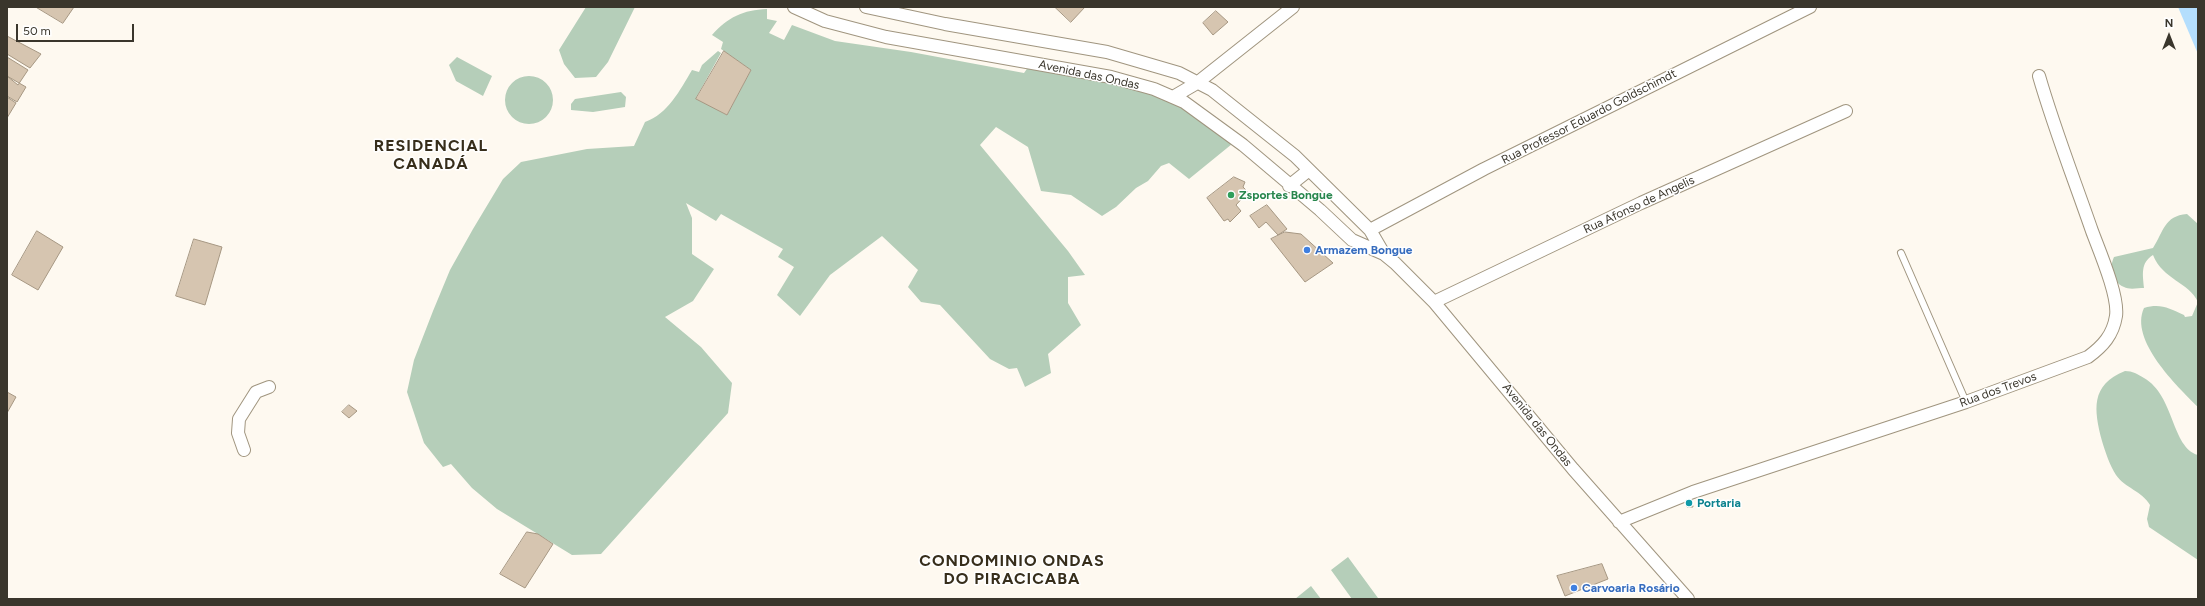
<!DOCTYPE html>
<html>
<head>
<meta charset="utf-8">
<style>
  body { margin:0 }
  #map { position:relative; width:2205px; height:606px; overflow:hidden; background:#fef9f0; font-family:Figtree,sans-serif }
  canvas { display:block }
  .frame { position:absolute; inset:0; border:8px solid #3a362c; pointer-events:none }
  .north { position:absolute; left:2149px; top:16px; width:40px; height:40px; -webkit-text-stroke:3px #fff; paint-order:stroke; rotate:0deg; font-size:11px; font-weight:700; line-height:16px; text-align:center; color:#3a362c }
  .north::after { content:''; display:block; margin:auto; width:14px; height:18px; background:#3a362c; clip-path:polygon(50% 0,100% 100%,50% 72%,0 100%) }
  .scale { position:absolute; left:16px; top:24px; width:118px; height:18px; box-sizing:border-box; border:2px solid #3a362c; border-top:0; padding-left:5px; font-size:12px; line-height:14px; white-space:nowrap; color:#3a362c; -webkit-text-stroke:3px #fff; paint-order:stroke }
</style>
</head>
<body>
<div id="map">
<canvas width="2205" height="606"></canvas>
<div class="frame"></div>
<div class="north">N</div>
<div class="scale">50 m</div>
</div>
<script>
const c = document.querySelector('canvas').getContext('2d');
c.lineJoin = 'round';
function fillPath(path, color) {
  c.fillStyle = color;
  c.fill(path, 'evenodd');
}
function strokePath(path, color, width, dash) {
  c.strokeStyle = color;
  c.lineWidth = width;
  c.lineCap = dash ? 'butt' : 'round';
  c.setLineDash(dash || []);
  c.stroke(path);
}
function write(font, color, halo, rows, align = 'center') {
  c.font = font + ' Figtree,sans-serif';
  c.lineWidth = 3;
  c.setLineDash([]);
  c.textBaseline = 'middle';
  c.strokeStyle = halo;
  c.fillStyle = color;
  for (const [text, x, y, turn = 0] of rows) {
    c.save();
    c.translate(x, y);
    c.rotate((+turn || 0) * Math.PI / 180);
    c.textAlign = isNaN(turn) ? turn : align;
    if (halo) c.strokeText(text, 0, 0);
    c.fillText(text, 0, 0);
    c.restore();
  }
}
const green = new Path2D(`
  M586,7h49l-27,55 -12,15 -21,1 -11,-14 -5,-14z
  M767,9v10l10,2 -8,12 15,7 8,-15 43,16 76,11 113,21 5,-7c50,11 105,18 151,41 18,10 36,24 52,37l-43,35 -20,-16 -8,3 -13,15 -12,7 -20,19 -14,9 -31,-21 -30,-4 -13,-44 -32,-20 -16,18 88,106 17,24 -17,2v26l13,22 -33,29 3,19 -26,14 -8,-19 -8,1 -19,-10 -50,-54 -19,-3 -13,-15 10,-17 -36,-34 -52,39 -30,41 -23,-21 17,-28 -16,-10 5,-8 -62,-35 -5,7 -30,-18 6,15v36l22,15 -21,32 -28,16 36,30 31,36 -4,30 -127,141 -29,1 -75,-46 -25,-21 -21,-24 -8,3 -19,-24 -17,-51 7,-32 19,-49 17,-41 23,-41 30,-50 18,-17 66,-13 47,-3 11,-24c23,-8 35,-32 47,-52l7,2 3,-7 16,-14 3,2 -25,45 31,17 24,-45 -30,-21 2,-7 -11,-7c16,-18 31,-25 55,-26z
  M457,57l35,19 -9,20 -27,-15 -7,-16z
  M505 100a24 24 0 1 1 48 0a24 24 0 1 1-48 0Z
  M621,92l5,5 -1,10 -32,5 -22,-2v-6l4,-5z
  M2187,214l11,10v183c-21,-21 -69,-67 -54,-99 16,-5 25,0 40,7l1,2 7,-1 6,-14c-9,-20 -35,-22 -45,-47 -13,8 -10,20 -9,33 -6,0 -15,2 -20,-1 -12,-5 -15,-20 -10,-30l39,-9c11,-17 11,-32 34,-34z
  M2125,371c8,0 12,3 19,7 31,18 27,69 54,77v105l-49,-33 -2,-8 3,-14c-8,-14 -25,-17 -34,-30 -6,-9 -11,-24 -14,-34 -8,-31 -12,-56 23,-70z
  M1348,557l30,41 -1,1h-25l-21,-29z
  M1311,586l10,13h-26z`);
const water = new Path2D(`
  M2178,7h20v47z`);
const building = new Path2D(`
  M36,7h38l-11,16z
  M1055,7h30l-14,15z
  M1216,11l12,11 -15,13 -10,-12z
  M7,36l34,18 -11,14 -23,-14z
  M724,51l27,19 -24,45 -31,-16z
  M7,57l21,13 -10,15 -11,-9z
  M7,76l19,11 -9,15 -10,-6z
  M7,97l9,6 -9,15z
  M1234,177l11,5 -2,5 5,5 -12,13 5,6 -11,11 -2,-3 -4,2 -17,-23z
  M1267,205l20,24 -9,6 -12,-13 -7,6 -9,-12z
  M37,231l26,16 -25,43 -26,-15z
  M1285,232l16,2 32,29 -28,19 -34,-43z
  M194,239l28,8 -17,58 -29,-9z
  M7,392l9,5 -9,16z
  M349,405l8,6 -8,7 -7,-6z
  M1691,497l2,10h-6l-3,-8z
  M527,532l11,2 15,10 -28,44 -25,-14z
  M1602,564l6,15 -43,17 -8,-20z`);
const service = new Path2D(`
  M1901,253l65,149`);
const minor = new Path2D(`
  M794,7l31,14 61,16 225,40 43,12 30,13 59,43 77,65 32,30 32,14 11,9 39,39 139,167 115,130
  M866,7l79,17 162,28 72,21 33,17 83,66 75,74 14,24
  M1173,97l24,-14 96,-76
  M1289,186l20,-16
  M1370,230l114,-61 326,-162
  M1434,302l207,-99 205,-92
  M244,450l-6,-17 1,-14 17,-27 13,-5
  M1619,522l74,-30 273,-90 122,-45c15,-11 25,-22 28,-41 3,-20 -17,-66 -24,-85 -18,-52 -38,-103 -53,-155`);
const markers = [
  [1231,195,4,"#2e9e5b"],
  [1307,250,4,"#3f7fe0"],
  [1689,503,4,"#0f9aa8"],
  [1574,588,4,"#3f7fe0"]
];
const streetNames = [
  ["Avenida das Ondas",1089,75,12],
  ["Rua Professor Eduardo Goldschimdt",1589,117,-27],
  ["Rua Afonso de Angelis",1639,205,-25],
  ["Rua dos Trevos",1998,390,-20],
  ["Avenida das Ondas",1537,425,51]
];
const leisureNames = [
  ["Zsportes Bongue",1239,195]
];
const shopNames = [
  ["Armazem Bongue",1315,250],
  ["Carvoaria Rosário",1582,588]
];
const cultureNames = [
  ["Portaria",1697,503]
];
const districtNames = [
  ["RESIDENCIAL",431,146],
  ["CANADÁ",431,164],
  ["CONDOMINIO ONDAS",1012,561],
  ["DO PIRACICABA",1012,579]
];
fillPath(green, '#b5ceb9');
fillPath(water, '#b4defd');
fillPath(building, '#d6c5b0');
strokePath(building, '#a69782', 1);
strokePath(service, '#a0957f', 8);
strokePath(minor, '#a0957f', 14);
strokePath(service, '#fff', 6);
strokePath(minor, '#fff', 12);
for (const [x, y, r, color] of markers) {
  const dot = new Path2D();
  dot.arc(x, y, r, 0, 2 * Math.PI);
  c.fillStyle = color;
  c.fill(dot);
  strokePath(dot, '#fff', 1.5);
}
write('12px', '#3a362c', '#fff', streetNames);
write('bold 12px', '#27864d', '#fff', leisureNames, 'left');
write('bold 12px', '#366cbe', '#fff', shopNames, 'left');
write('bold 12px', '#0d838f', '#fff', cultureNames, 'left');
c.letterSpacing = '1px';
write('bold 16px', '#372e1b', '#fff', districtNames);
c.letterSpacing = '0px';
</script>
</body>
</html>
